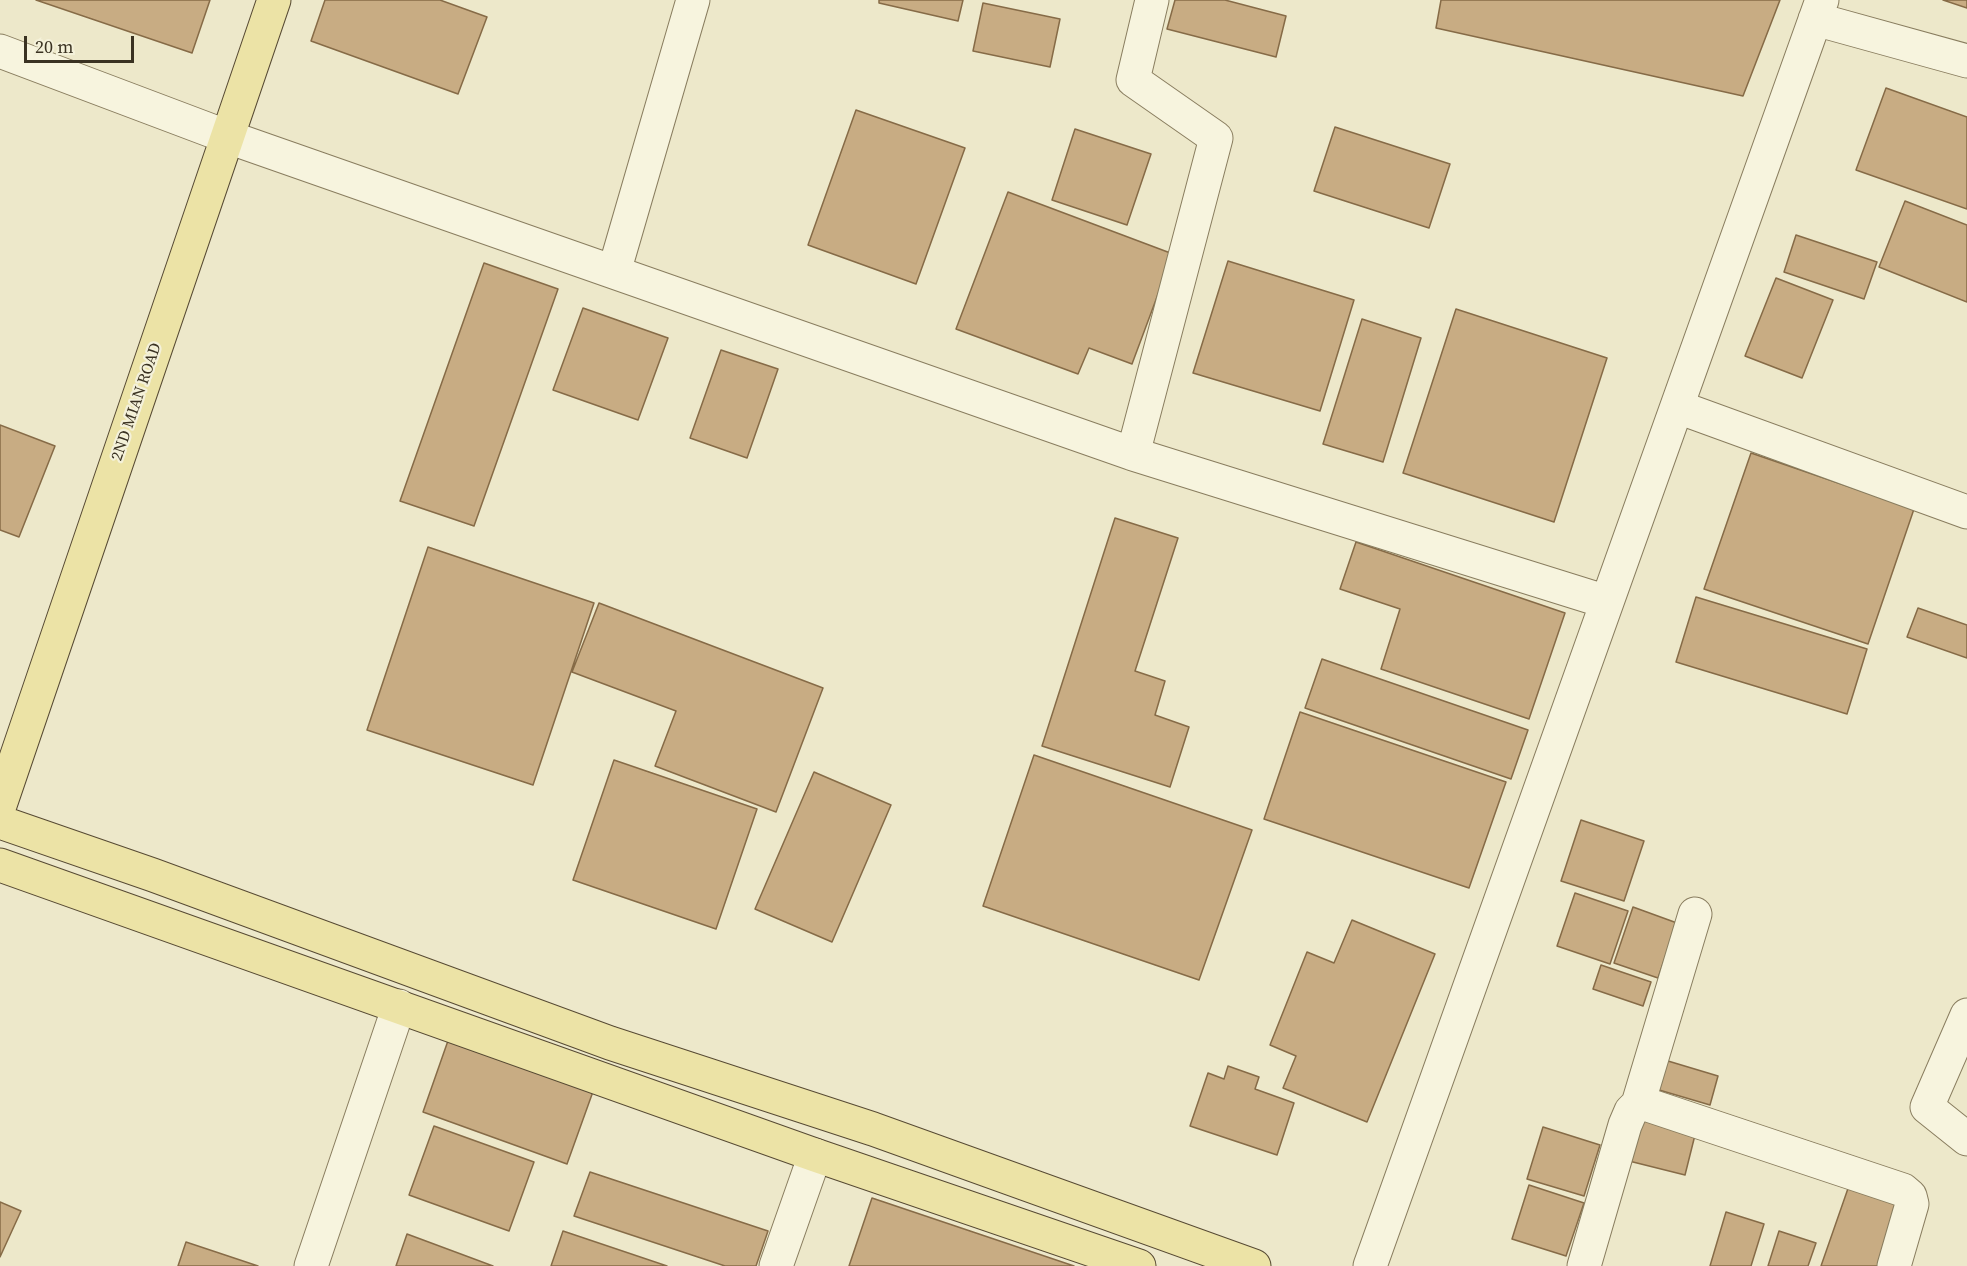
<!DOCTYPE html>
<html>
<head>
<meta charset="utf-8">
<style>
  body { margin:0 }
  #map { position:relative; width:1967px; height:1266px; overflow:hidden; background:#ede8ca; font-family:"Source Serif 4",serif }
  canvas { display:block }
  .scale { position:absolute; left:24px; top:36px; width:110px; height:27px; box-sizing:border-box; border:3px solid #3a3222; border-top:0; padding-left:8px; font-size:18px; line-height:21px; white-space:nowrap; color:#3a3222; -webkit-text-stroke:4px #f4f1da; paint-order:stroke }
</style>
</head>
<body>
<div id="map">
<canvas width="1967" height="1266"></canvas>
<div class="scale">20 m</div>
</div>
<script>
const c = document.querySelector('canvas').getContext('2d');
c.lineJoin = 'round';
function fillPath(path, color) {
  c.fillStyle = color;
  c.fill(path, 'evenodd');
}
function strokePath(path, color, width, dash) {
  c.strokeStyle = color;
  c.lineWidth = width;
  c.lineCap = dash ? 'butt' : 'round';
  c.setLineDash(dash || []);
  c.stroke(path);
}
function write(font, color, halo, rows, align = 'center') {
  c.font = font + ' "Source Serif 4",serif';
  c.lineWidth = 4.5;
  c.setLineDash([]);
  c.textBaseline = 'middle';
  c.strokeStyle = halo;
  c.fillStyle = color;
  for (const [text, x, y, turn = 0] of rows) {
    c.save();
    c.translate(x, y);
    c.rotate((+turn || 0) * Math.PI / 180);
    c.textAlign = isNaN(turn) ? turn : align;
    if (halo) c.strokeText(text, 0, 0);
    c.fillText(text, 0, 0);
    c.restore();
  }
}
const building = new Path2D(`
  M36,0h174l-18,53z
  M325,0h115l47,17 -29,77 -147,-53z
  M879,0h84l-5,21 -79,-18z
  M1175,0h50l61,16 -10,41 -109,-28z
  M1441,0h339l-37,96 -307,-68z
  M1943,0h24v8z
  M983,3l77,16 -10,48 -77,-16z
  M1886,88l81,29v92l-111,-39z
  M856,110l109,38 -49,136 -108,-39z
  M1335,127l115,37 -21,64 -115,-37z
  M1075,129l76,25 -24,71 -75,-25z
  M1008,192l165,62 -41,110 -43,-16 -11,26 -122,-45z
  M1905,201l62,24v77l-88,-35z
  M1796,235l81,27 -13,37 -80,-27z
  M1228,261l126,39 -34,111 -127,-38z
  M484,263l74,26 -84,237 -74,-25z
  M1776,278l57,22 -31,78 -57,-22z
  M583,308l85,30 -30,82 -85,-30z
  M1456,309l151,49 -53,164 -151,-49z
  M1362,319l59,19 -38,124 -60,-18z
  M721,350l57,19 -31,89 -57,-20z
  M0,425l55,21 -36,91 -19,-7z
  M1751,453l163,56 -46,135 -164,-55z
  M1115,518l63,20 -43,133 30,10 -10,34 34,12 -19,60 -128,-41z
  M1356,542l209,71 -36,106 -148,-50 19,-60 -60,-20z
  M428,547l166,56 -61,182 -166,-55z
  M1696,597l171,52 -20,65 -171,-52z
  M599,603l224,85 -47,124 -121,-46 21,-55 -104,-39z
  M1918,608l49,17v33l-60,-21z
  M1322,659l206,71 -17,49 -206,-71z
  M1300,712l206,70 -37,106 -205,-69z
  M1034,755l218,75 -53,150 -216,-74z
  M614,760l143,49 -41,120 -143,-49z
  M814,772l77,33 -59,137 -77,-33z
  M1581,820l63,21 -20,60 -63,-20z
  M1575,893l53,18 -18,53 -53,-18z
  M1633,907l44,16 -19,55 -44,-15z
  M1352,920l83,34 -68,168 -84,-34 13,-32 -26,-11 37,-93 27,11z
  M1601,965l50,17 -8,24 -50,-17z
  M450,1035l145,51 -28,78 -144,-52z
  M1658,1058l60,18 -8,29 -61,-18z
  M1228,1066l31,11 -4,12 39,14 -17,52 -87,-29 18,-53 16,6z
  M1641,1113l56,14 -12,48 -56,-14z
  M434,1126l100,36 -25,69 -100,-36z
  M1543,1127l57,18 -16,51 -57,-17z
  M590,1172l178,59 -12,35h-31l-151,-50z
  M1852,1177l53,19 -25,70h-59z
  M1529,1185l55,18 -18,53 -54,-17z
  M872,1198l202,68h-225z
  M0,1202l21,9 -21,46z
  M1726,1212l38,12 -13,42h-41z
  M563,1231l104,35h-116z
  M1779,1231l37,12 -8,23h-40z
  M407,1234l86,32h-97z
  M186,1242l72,24h-80z`);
const minor = new Path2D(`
  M1815,19l152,42
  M0,51l228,86 905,317 474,148
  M614,272l79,-272
  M1678,407l289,105
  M1133,454l83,-316 -83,-58 19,-80
  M1967,1015l-40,92 40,32
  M1638,1104l57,-190
  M311,1266l88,-260
  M776,1266l39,-111
  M1370,1266l452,-1266
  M1584,1266l41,-141 6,-14 7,-7 10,1 255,85 7,6 2,8 -18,62`);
const major = new Path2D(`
  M0,805l274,-805
  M0,822l153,53 457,168 263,86 381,137
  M0,865l815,290 324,111`);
const streetNames = [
  ["2ND MIAN ROAD",137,402,-71]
];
fillPath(building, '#c8ac83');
strokePath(building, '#866b47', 1.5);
strokePath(minor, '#897d5f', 35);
strokePath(major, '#574a33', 35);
strokePath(minor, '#f7f4de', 33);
strokePath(major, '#ece3a6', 33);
write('16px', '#3a3222', '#f4f1da', streetNames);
</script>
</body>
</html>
